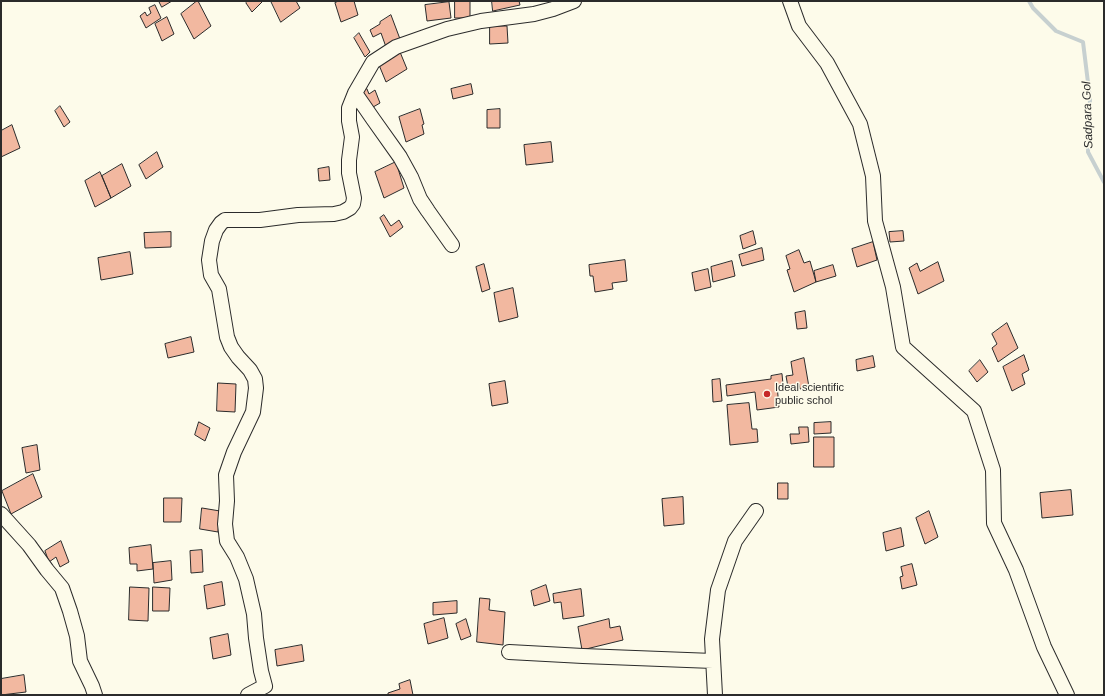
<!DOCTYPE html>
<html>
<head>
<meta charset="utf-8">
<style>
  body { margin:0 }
  #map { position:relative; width:1105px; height:696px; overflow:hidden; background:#fdfbea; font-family:Helvetica,sans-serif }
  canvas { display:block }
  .frame { position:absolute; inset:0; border:2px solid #2b2b2b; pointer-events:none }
</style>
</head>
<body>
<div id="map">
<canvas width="1105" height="696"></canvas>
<div class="frame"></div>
</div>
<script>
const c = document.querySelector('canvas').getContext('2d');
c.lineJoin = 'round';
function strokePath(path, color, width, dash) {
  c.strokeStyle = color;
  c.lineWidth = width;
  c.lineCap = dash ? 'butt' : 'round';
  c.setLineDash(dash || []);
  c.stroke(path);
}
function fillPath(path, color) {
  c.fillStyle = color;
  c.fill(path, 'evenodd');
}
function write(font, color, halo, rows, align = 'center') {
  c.font = font + ' Helvetica,sans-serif';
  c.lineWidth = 3;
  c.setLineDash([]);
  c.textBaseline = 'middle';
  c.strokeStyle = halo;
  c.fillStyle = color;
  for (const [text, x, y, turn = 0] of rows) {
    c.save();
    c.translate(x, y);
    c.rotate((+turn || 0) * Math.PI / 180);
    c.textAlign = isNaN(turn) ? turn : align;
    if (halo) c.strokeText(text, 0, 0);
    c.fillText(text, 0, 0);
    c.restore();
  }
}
const stream = new Path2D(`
  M1029,1l4,7 23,23 27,11 7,57 -2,53 16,30`);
const building = new Path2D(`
  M159,1h13l-10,6z
  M197,1h1l13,25 -17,13 -13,-25z
  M248,1h15l-11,11 -6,-9z
  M271,1h25l4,7 -19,14z
  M339,1h15l4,14 -17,7 -6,-19z
  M455,1h15v17h-15z
  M492,1h27l1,4 -27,6z
  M449,2l2,16 -24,3 -2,-16z
  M155,5l6,13 -15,10 -6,-12 5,-4 2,4 4,-3 -2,-5z
  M391,15l9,24 -14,8 -5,-14 -8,4 -3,-7 10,-6v-2z
  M167,17l7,17 -12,7 -7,-17z
  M490,26h17l1,17 -18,1z
  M359,33l11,19 -5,5 -11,-19z
  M400,52l7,17 -21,13 -7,-17z
  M471,84l2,10 -20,5 -2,-10z
  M367,89l2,5 6,-4 5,13 -12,7 -7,-18z
  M60,106l10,16 -6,5 -9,-16z
  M420,109l4,15 -2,1 2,9 -18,8 -7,-25z
  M500,109v19h-13v-18z
  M12,125l8,23 -19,9v-26z
  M551,142l2,20 -27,3 -2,-20z
  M157,152l6,15 -17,12 -7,-14z
  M396,162l8,26 -20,10 -9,-26z
  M122,164l9,22 -20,12 -9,-22z
  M329,167l1,13 -11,1 -1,-12z
  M100,172l11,26 -16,9 -10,-26z
  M384,215l7,11 8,-6 4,7 -13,10 -10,-19z
  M753,231l3,13 -13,5 -3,-13z
  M903,231l1,10 -14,1 -1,-10z
  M171,232v15l-26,1 -1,-15z
  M873,242l4,18 -20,7 -5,-18z
  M762,248l2,12 -22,6 -3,-11z
  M799,250l5,13 6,-2 6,21 -22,10 -7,-22 3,-1 -4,-13z
  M130,252l3,22 -32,6 -3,-22z
  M625,260l2,21 -15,2 1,6 -18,3 -2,-16h-3l-1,-11z
  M732,261l3,15 -22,6 -2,-15z
  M938,262l6,19 -26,13 -9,-26 8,-5 3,8z
  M484,264l6,25 -8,3 -6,-25z
  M833,265l3,11 -20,6 -2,-11z
  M708,269l3,18 -16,4 -3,-18z
  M513,288l5,29 -19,5 -5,-29z
  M805,311l2,17 -10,1 -2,-16z
  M1007,323l11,25 -20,14 -6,-14 5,-4 -5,-10z
  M191,337l3,15 -26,6 -3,-14z
  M1024,355l5,15 -7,4 3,10 -13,7 -9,-24z
  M873,356l2,11 -18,4 -1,-11z
  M804,358l5,29 -9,2 -1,-5 -11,3 -2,-11 7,-1 -2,-13z
  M980,360l8,12 -11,10 -8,-11z
  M782,374l1,10 -6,1 2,22 -22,3 -2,-18 -28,4 -1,-11 45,-6v-3z
  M720,379l2,22 -9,1 -1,-22z
  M505,381l3,22 -16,3 -3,-22z
  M218,383l18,1 -1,28 -18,-1z
  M749,403l3,26h5l1,13 -28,3 -3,-40z
  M199,422l11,6 -5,13 -10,-6z
  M831,422v11l-17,1v-11z
  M799,427h9l1,15 -18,2 -1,-10h9z
  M814,437h20v30h-20z
  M37,445l3,25 -14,3 -4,-25z
  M33,474l9,23 -31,17 -9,-23z
  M778,483h10v16h-10z
  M1071,490l2,25 -31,3 -2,-25z
  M683,497l1,27 -20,2 -2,-27z
  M164,498h18l-1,24h-17z
  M202,508l18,3 -2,21 -18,-3z
  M929,511l9,26 -13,7 -9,-26z
  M901,528l3,18 -18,5 -3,-18z
  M61,541l8,21 -9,5 -4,-10 -7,5 -4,-11z
  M151,545l2,24 -16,2v-7h-7l-1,-16z
  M202,550l1,22 -12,1 -1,-22z
  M171,561l1,19 -18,3 -1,-20z
  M912,564l5,21 -15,4 -2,-12 3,-1 -2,-9z
  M222,582l3,23 -18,4 -3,-23z
  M546,585l4,16 -16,5 -3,-15z
  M130,587l19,1 -1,33 -19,-1z
  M153,587l17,1 -1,23h-16z
  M581,589l3,27 -21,3 -2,-17 -7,1 -1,-9z
  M480,598l10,1 -1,11 16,2 -2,33 -26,-3z
  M457,601v12l-24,2v-12z
  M444,618l4,20 -20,6 -4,-20z
  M466,619l5,17 -10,4 -5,-16z
  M609,619l1,9 10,-2 3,14 -41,10 -4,-23z
  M228,634l3,21 -18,4 -3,-21z
  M302,645l2,16 -27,5 -2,-16z
  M24,675l2,17 -25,3v-16z
  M410,680l3,15h-25v-2l12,-4 -1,-5z`);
const minor = new Path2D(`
  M790,1l9,25 28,37 33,61 13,52 2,45 18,66 10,60 71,64 19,59 1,53 22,47 28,77 23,48
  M355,93l18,26 27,38 11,20 9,22 8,12 24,34
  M1,514l28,31 18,25 15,18 8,23 7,25 3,25 12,25 3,9
  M509,652l74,4 130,5
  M248,695l17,-9 -4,-15 -5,-33 -2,-24 -8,-35 -9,-22 -10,-16 -2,-17 2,-23 -1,-26 8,-23 19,-40 3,-24 -1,-9 -5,-9 -12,-13 -7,-10 -4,-10 -8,-48 -8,-14 -2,-15 3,-19 4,-11 5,-7 4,-3h35l38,-5 36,-1 9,-2 7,-4 3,-4 1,-6 -5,-25v-13l3,-23 -3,-16v-13l6,-15 18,-31 23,-15 51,-18 34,-8 53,-7 19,-5 21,-8
  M715,695l-3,-56 6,-49 17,-49 21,-30`);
const markers = [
  [767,394,4,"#c62828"]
];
const poiNames = [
  ["Ideal scientific",775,388],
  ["public schol",775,401]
];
const waterNames = [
  ["Sadpara Gol",1088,115,-92]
];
strokePath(stream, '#c7d0d0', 4);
fillPath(building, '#f2b8a0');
strokePath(building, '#2b2b2b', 1);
strokePath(minor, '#2b2b2b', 16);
strokePath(minor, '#fdfbea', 14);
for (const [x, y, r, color] of markers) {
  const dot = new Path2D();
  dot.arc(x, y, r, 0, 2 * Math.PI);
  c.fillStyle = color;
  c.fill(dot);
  strokePath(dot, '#fdfbea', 1.5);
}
write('11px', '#2b2b2b', '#fdfbea', poiNames, 'left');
write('italic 12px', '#2b2b2b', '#fdfbea', waterNames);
</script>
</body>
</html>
